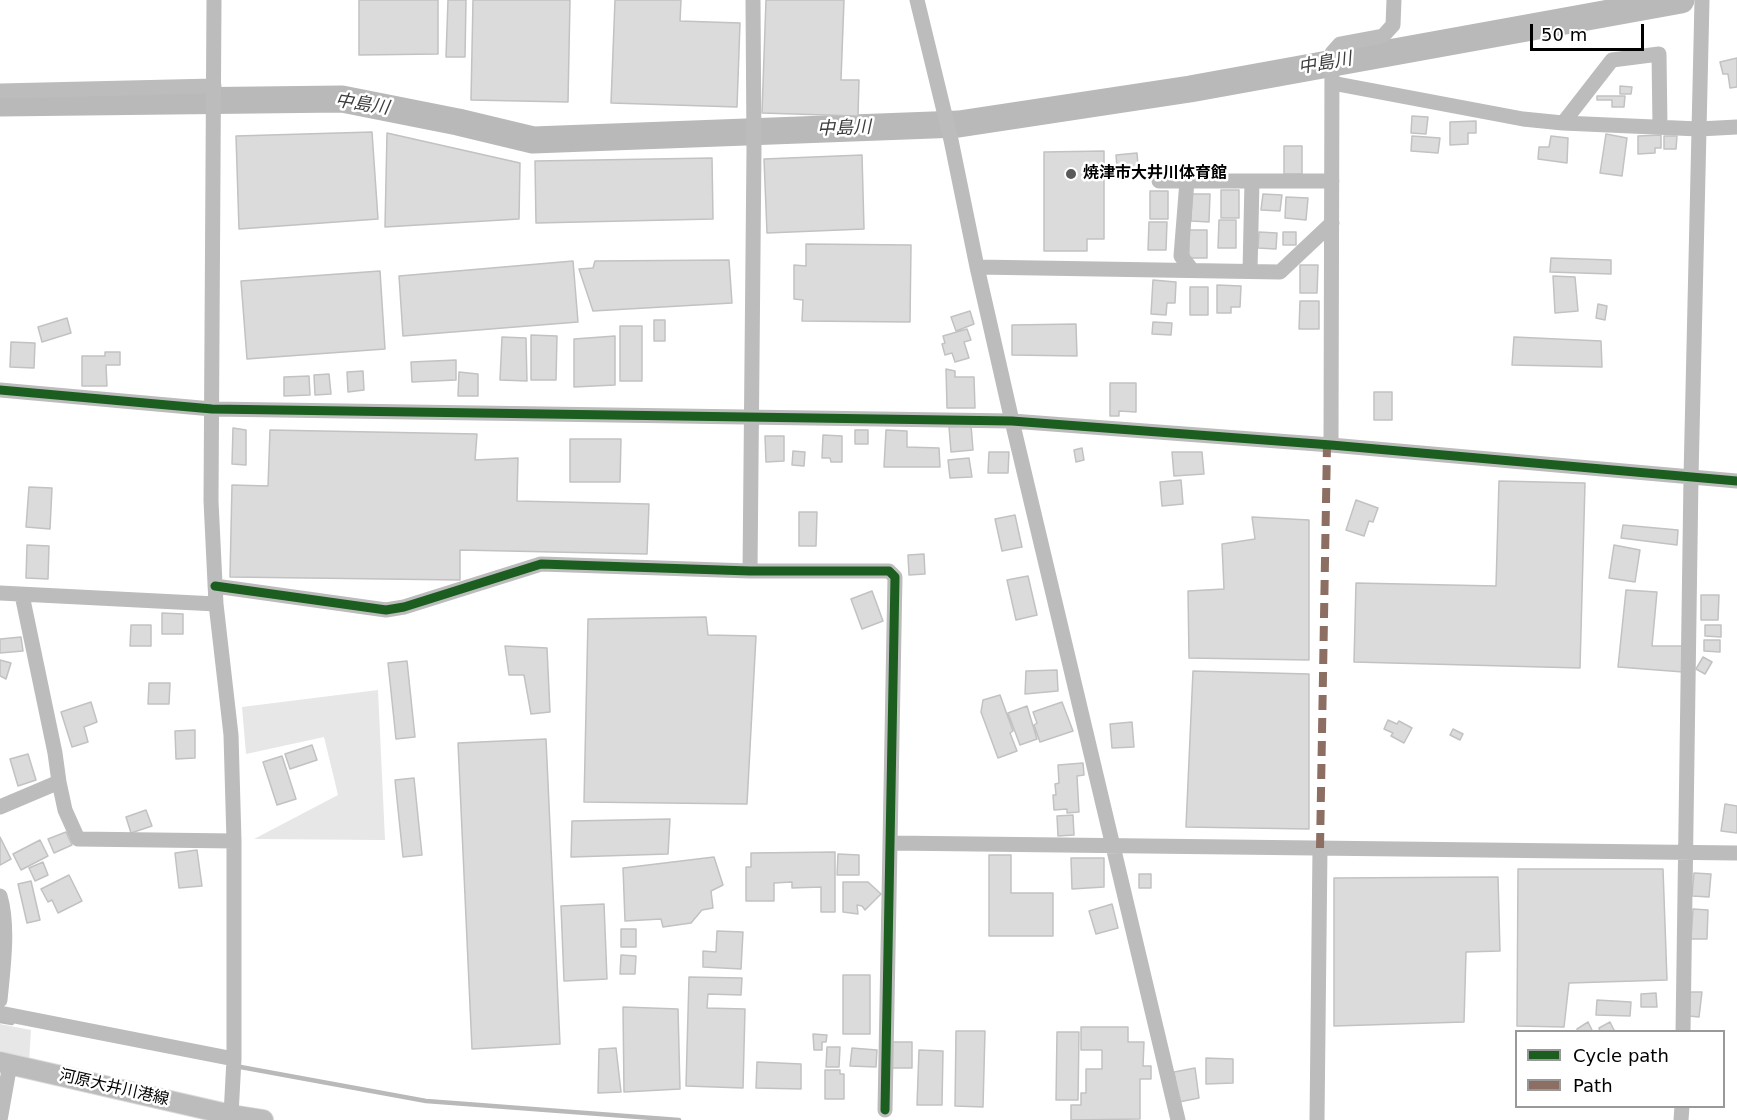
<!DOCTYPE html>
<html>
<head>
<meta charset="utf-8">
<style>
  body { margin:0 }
  #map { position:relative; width:1737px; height:1120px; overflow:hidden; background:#fff; font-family:"DejaVu Sans",sans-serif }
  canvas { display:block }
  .legend { position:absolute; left:1515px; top:1030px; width:210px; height:78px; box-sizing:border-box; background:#fff; border:2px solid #999; margin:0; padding:8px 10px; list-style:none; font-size:18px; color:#000 }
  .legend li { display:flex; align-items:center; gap:12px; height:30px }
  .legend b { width:30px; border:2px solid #999 }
  .scale { position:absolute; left:1530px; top:24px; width:114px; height:27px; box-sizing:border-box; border:3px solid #000; border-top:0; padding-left:8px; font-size:18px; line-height:21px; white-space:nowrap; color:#000; -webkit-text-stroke:4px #fff; paint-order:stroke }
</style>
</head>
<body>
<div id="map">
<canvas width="1737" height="1120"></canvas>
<ul class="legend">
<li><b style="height:8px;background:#1b5e20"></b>Cycle path</li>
<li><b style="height:8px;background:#8d6e63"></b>Path</li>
</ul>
<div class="scale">50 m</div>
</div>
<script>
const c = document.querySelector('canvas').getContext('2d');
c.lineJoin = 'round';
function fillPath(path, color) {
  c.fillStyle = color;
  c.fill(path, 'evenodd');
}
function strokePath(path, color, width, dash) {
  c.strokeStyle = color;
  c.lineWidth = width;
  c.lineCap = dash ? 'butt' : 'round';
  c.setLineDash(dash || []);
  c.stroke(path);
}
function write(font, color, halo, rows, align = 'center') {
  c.font = font + ' "DejaVu Sans","Noto Sans JP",sans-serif';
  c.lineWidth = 5;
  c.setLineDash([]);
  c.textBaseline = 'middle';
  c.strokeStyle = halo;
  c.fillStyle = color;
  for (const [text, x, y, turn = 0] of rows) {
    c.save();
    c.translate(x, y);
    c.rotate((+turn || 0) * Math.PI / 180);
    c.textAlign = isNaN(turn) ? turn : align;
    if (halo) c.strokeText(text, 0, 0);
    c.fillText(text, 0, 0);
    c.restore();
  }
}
const green = new Path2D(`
  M378,690l7,150 -131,-1 84,-44 -14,-58 -78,17 -4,-47z
  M0,1024l31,6 -2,32 -29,-7z`);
const stream = new Path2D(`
  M0,1021l12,2
  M235,1066l191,35 253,19`);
const river = new Path2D(`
  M0,103l342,-4 116,23 75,18 426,-16 231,-35 491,-89`);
const building = new Path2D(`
  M359,0h79v54l-79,1z
  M448,0h18l-1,57h-19z
  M473,0h97l-2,102 -97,-2z
  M615,0h66l-1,21 60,2 -3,84 -126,-4z
  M766,0h78l-3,80h18l-1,36 -96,-3z
  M1737,58v29l-7,1 -2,-14h-5l-3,-12z
  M1620,86l12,1 -1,7h-11z
  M1597,96h28l-1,11h-12v-7h-15z
  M1412,116l16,1 -2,17 -15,-1z
  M1476,121v12h-8v11l-18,1v-23z
  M372,132l6,87 -139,10 -3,-93z
  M387,133l133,30 -1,56 -134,8z
  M1606,134l21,4 -5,38 -22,-3z
  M1661,135v13h-6v5l-17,1v-18z
  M1412,136l28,2 -2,15 -27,-2z
  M1551,136l17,2 -1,25 -29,-4 1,-12h10z
  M1664,136h13l-1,13h-12z
  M1284,146h18v28h-18z
  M1104,151v88h-17v12h-43v-99z
  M1137,153l2,24 -21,2 -2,-24z
  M862,155l2,74 -97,4 -3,-74z
  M712,158l1,61 -177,4 -1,-62z
  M1221,190h18v28h-18z
  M1150,191h18v28h-18z
  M1192,194h18l-1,28 -18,-1z
  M1263,194l19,1 -2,16 -19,-1z
  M1286,197l22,1 -2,22 -21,-2z
  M1219,220h17v28h-18z
  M1149,222h18l-1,28h-18z
  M1189,230h18v28h-18z
  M1259,232l18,1 -1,16 -18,-1z
  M1283,232h13v13h-13z
  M806,244l105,1 -1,77 -108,-1 1,-21 -9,-1v-34l12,1z
  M1551,258l60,2v14l-61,-2z
  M729,260l3,43 -139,8 -14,-42 14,-1 2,-7z
  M573,261l5,61 -175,14 -4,-60z
  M1300,265h18l-1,28h-17z
  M380,271l5,78 -138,10 -6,-78z
  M1553,276l22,1 3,34 -23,2z
  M1153,280l23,2 -1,21h-8l-1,12 -15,-1z
  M1217,285l24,1 -1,21h-9v6h-14z
  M1190,287h18v28h-18z
  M1300,301h19v28h-20z
  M1598,304l9,2 -2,14 -9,-2z
  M970,311l4,13 -18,7 -5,-14z
  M67,318l4,15 -29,9 -4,-15z
  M654,320h11v21h-11z
  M1153,322l19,1 -1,12 -19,-1z
  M1076,324l1,32 -65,-1v-30z
  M620,326h22v55h-22z
  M967,329l4,11 -7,2 5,16 -14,4 -3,-9 -7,2 -3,-11 3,-1 -2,-7z
  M531,335l26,1 -1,44h-25z
  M615,336v49l-41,2v-48z
  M502,337l24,1 1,43 -27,-1z
  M1514,337l87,4 1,26 -90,-2z
  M11,342l24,1 -1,25 -24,-1z
  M105,352h15v13h-14l1,21h-25v-30h23z
  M456,360v20l-44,2 -1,-20z
  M946,369l9,2v6h19l1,31h-28z
  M363,371l1,19 -16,2 -1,-20z
  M459,372l19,2v22h-20z
  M329,374l2,20 -16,1 -1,-20z
  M309,376l1,19 -26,1v-19z
  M1110,383h26v29l-17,-1v5h-9z
  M1374,392h18v28h-18z
  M971,425l2,25 -22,2 -2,-25z
  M233,428l13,2v35l-14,-1z
  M270,430l207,4 -2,26 43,-2 -1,43 132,3 -2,50 -187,-4v30l-230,-3 2,-92 36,1z
  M855,430h13v14h-13z
  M886,430l21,1v16l32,1 1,19h-56z
  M823,435l19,1v26h-11l-1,-4h-8z
  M765,436h19v25l-18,1z
  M570,439h51l-1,43h-50z
  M1082,448l2,12 -8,2 -2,-12z
  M793,451l12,1 -1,14 -12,-1z
  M989,452h20l-1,21h-20z
  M1172,452h30l2,22 -30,2z
  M969,458l3,19 -22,1 -2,-18z
  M1181,480l2,24 -21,2 -2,-24z
  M1499,481l86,2 -5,185 -226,-6 2,-79 140,3z
  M29,487l23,1 -2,41 -24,-2z
  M1356,500l22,8 -5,14 -4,-1 -5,15 -18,-6z
  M799,512h18l-1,34h-17z
  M1015,515l7,32 -20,4 -7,-32z
  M1252,517l57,3v140l-120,-2 -1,-67 36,-2 -2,-45 33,-5z
  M1623,525l55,5 -1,15 -56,-7z
  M27,545l22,1 -1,33 -22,-1z
  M1614,545l26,5 -5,32 -26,-4z
  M924,554l1,20 -16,1 -1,-20z
  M1028,576l9,39 -21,5 -9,-40z
  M1626,590l31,2 -5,54h30l1,26 -65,-5z
  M872,591l11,30 -21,8 -11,-30z
  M1701,595h18l-1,25h-17z
  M162,613l21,1v20h-21z
  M706,617l2,18 48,1 -9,168 -163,-2 4,-183z
  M131,625h20v21h-21z
  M1705,625h16v12l-16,-1z
  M21,637l2,14 -23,2v-14z
  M1704,640h16v12l-16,-1z
  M505,646l42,2 3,64 -19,2 -7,-39h-15z
  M1703,657l9,5 -7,12 -9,-5z
  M0,660l11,3 -5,16 -6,-3z
  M407,661l8,76 -19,2 -8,-76z
  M1057,670l1,21 -33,3 1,-23z
  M1193,671l116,3v155l-123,-2z
  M149,683h21l-1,21h-21z
  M1000,695l13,36 -3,2 7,18 -19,7 -17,-46 2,-12z
  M91,702l6,20 -13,5 4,15 -16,5 -11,-35z
  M1062,702l11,29 -33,11 -6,-17 3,-2 -4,-11z
  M1027,706l10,33 -17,6 -12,-32z
  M1388,720l9,4 2,-3 13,7 -8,15 -13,-7 2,-3 -9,-4z
  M1132,722l2,25 -22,1 -2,-24z
  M1453,729l10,5 -3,6 -10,-5z
  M195,730v28l-19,1 -1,-28z
  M546,739l14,305 -88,5 -14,-306z
  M312,745l5,15 -27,9 -5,-15z
  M28,754l8,26 -18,6 -8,-27z
  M282,756l14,43 -19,6 -14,-43z
  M1083,763l1,12 -7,1 2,36 -12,1v-4l-13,1 -1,-15h3l-1,-11 4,-1 -1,-18z
  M414,778l8,77 -19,2 -8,-77z
  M1725,804l12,2v27l-16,-2z
  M146,810l6,16 -21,7 -5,-16z
  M1073,815l1,20 -16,1 -1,-20z
  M670,819l-2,35 -97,3 1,-36z
  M66,832l6,13 -18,8 -6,-14z
  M0,837l11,22 -11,6z
  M40,840l8,16 -27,14 -8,-16z
  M197,850l5,36 -23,2 -4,-35z
  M835,852v60h-14v-25l-29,1v-6l-18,1v18h-28v-34h5v-14z
  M838,854l21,1v20h-22z
  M989,855h22v38h42v43h-64z
  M714,857l9,28 -12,6 2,17 -11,2 -11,13 -28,4 -2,-8 -36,2 -2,-53z
  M1071,858h33v29l-32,2z
  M43,862l5,13 -13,6 -6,-13z
  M1518,869h145l4,111 -98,3 -5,44 -47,-1z
  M1694,873l17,1 -2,23 -17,-1z
  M1139,874h12v14h-12z
  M69,875l13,26 -24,12 -6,-13 -4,2 -7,-13z
  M1498,877l2,74 -34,1 -2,70 -130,4v-148z
  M31,881l9,39 -13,3 -9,-39z
  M843,882h25l13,12 -16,16 -3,-4 -5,-1 1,9 -15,-2z
  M604,904l3,75 -43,2 -3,-75z
  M1112,904l6,24 -22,6 -7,-23z
  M1693,909l15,1 -1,29h-16z
  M621,929h15v18h-15z
  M717,931l26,1 -2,37 -38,-2v-16l13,1z
  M621,955l15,1 -1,18h-15z
  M843,975h27v59h-27z
  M689,977l53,1 -1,17 -33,-1 -1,14 38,1 -2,79 -57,-2z
  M1690,992h12l-3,25 -10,-1z
  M1656,993l1,14h-16v-13z
  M1597,1000l34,2 -1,14 -34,-1z
  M623,1007l55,2 2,80 -56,3z
  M1588,1022l5,10h-15l-1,-3z
  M1610,1022l5,10h-15l-1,-4z
  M1081,1027h47v15h16l-1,24h8v13h-11v40l-69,1v-15h10v-12h5v-24h16v-19h-21z
  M956,1031h29l-2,76 -28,-1z
  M1057,1032h22l-1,68h-22z
  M813,1034l14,1 -1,7h-4v8h-8z
  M891,1042h21v26h-21z
  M827,1047h13l-1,20h-13z
  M616,1048l5,44 -23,1 1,-44z
  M852,1048l25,2 -1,17 -26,-1z
  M919,1050l24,1 -1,54h-25z
  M1206,1058l27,1v24l-27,1z
  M757,1062l44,2v25l-45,-1z
  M1195,1068l4,30 -20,4 -5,-30z
  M825,1070h15v4h4v25h-19z`);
const minor = new Path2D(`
  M214,0l-3,501 5,103 15,131 3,106v218l-3,56
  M917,0l34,140 26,127 35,154 166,699
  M1332,83l191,36 40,4 136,6 38,-2
  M0,91l214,-5
  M1563,123l49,-63 47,-6 1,73
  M1159,181h173
  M1187,181l-6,75 11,14
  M977,267l303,5 52,-49
  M1250,271l2,-90
  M0,390l212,19 800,12 319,24 406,36
  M1331,445l1,-392 8,-9 43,-8 10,-11 1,-25
  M750,571l4,-423 -1,-148
  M215,586l171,24 18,-3 137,-43 209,7h139l6,6 -10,533
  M0,593l216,11
  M59,782l6,28 13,29 156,2
  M0,807l59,-25 -4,-29 -33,-158
  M891,843l846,10
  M0,896c9,30 3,73 0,104
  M0,1013l234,46
  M1683,1032l8,-555 11,-477
  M0,1120l10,-56
  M1317,1120l3,-272
  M1681,1120l1,-14`);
const major = new Path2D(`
  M0,1062l231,53 32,5`);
const quiet = new Path2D(`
  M1320,848l7,-403`);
const cycleway = new Path2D(`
  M0,390l212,19 800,12 319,24 406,36
  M215,586l171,24 18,-3 137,-43 209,7h139l6,6 -10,533`);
const markers = [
  [1071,174,6,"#595959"]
];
const poiNames = [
  ["焼津市大井川体育館",1083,174]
];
const streetNames = [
  ["河原大井川港線",114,1088,13]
];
const waterNames = [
  ["中島川",1325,64,-10],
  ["中島川",362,105,9],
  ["中島川",844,129,-2]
];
fillPath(green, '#e7e7e7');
strokePath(stream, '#b9b9b9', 4.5);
strokePath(river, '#b9b9b9', 27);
fillPath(building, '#dbdbdb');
strokePath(building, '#c2c2c2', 1.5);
strokePath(major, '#dbdbdb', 22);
strokePath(minor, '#bcbcbc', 15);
strokePath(major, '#bcbcbc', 20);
strokePath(quiet, '#8d6e63', 8, [15, 8]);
strokePath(cycleway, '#1b5e20', 9);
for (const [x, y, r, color] of markers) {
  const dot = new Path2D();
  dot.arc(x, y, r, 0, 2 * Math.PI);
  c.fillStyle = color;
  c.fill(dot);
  strokePath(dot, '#fff', 2);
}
write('bold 16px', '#000', '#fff', poiNames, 'left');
write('16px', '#000', '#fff', streetNames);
write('italic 18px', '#3c3c3c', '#fff', waterNames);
</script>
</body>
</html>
